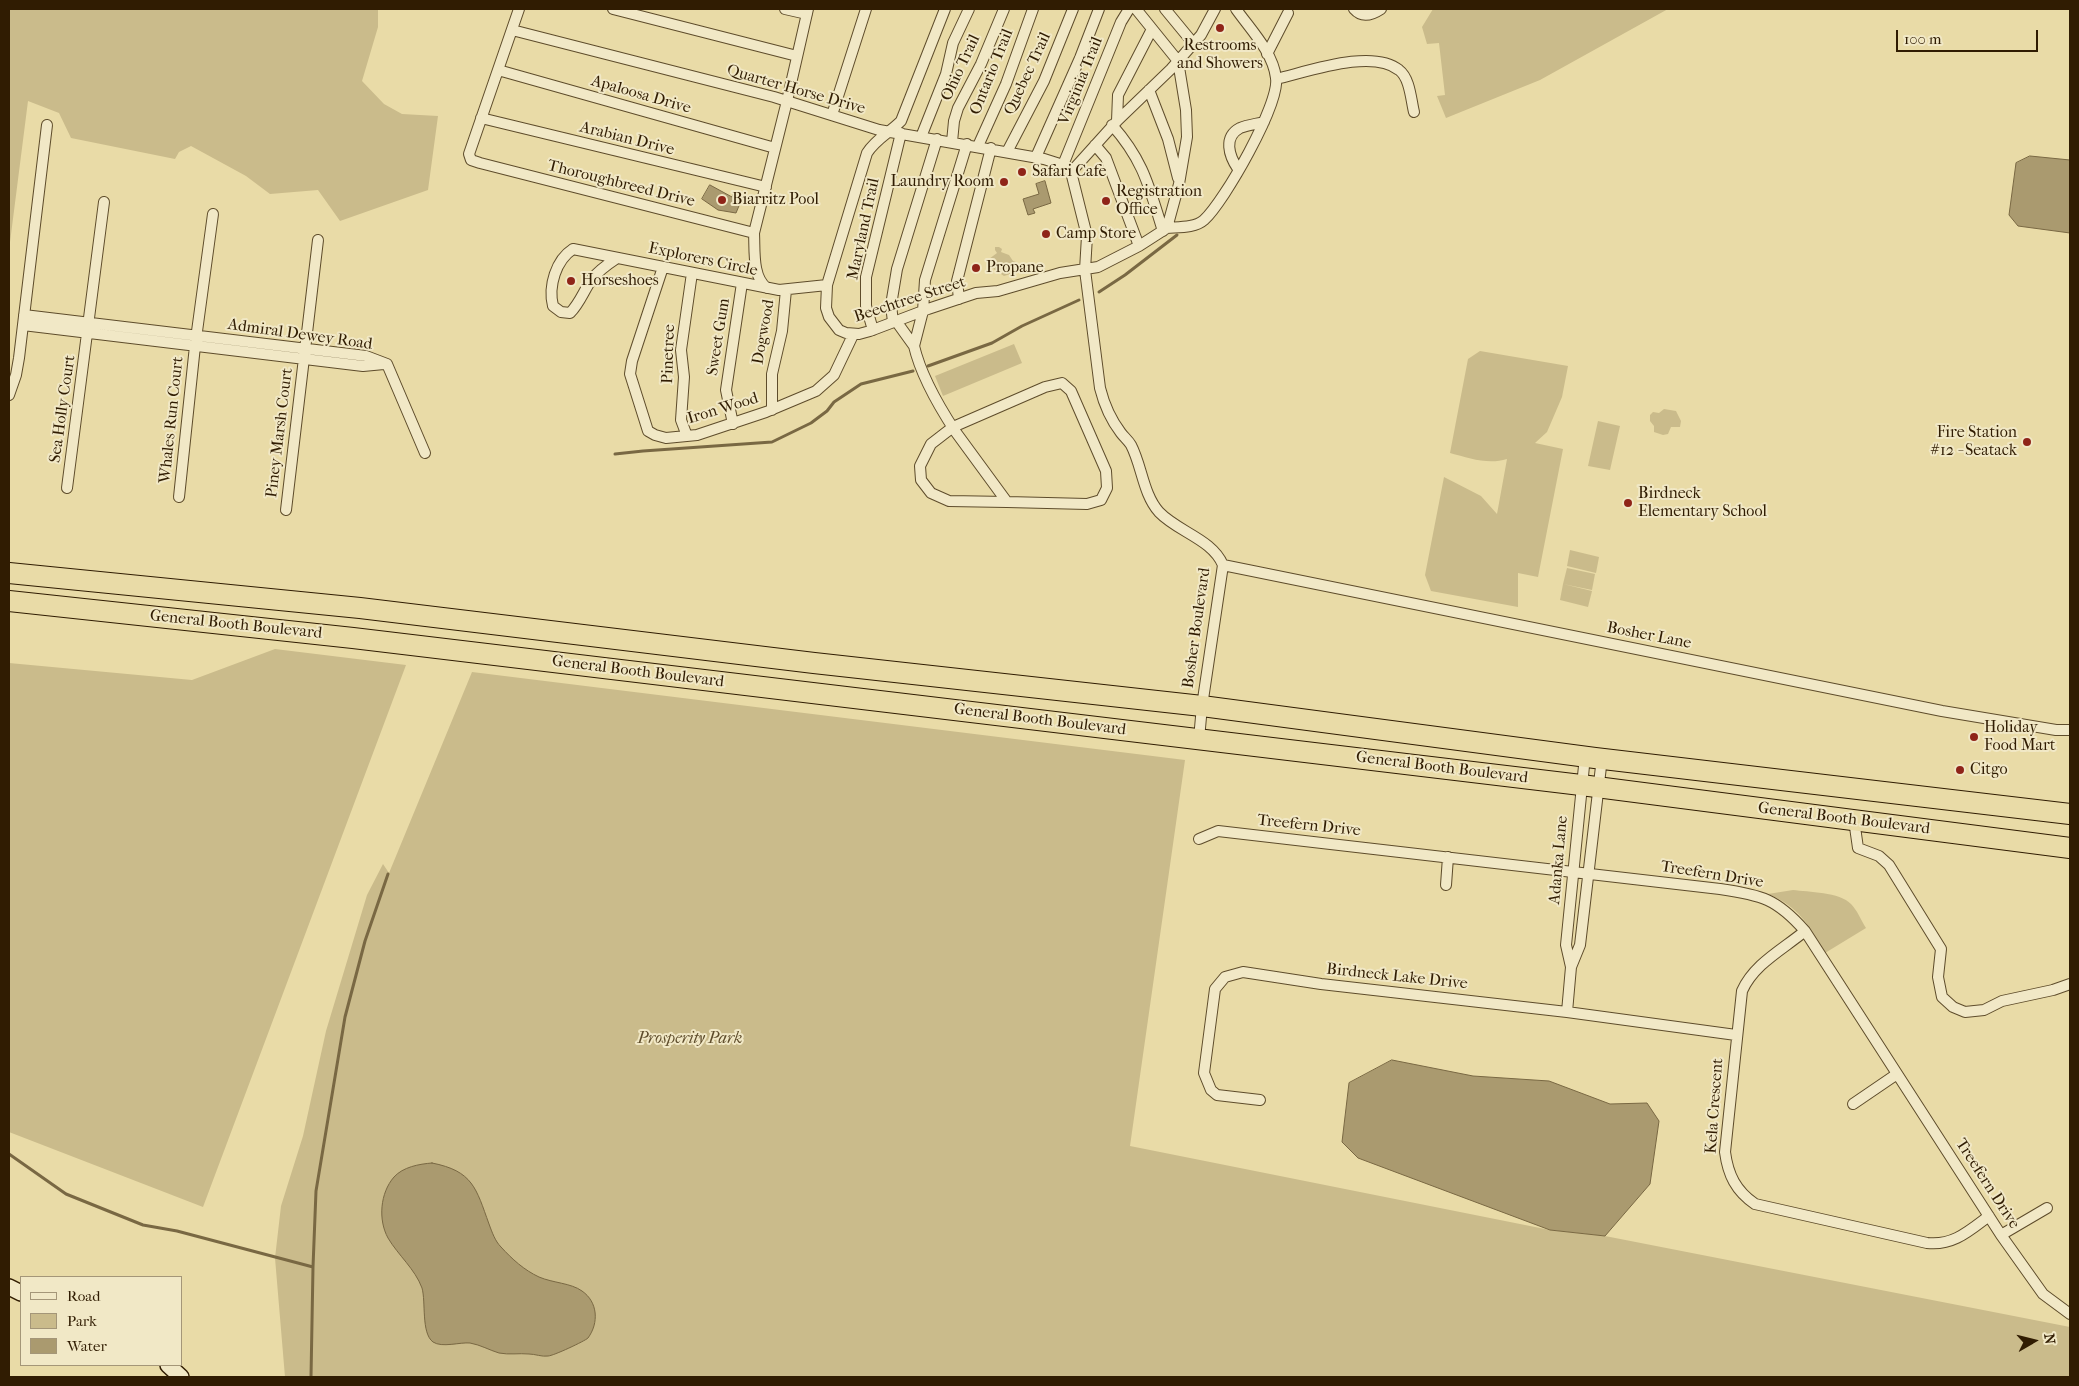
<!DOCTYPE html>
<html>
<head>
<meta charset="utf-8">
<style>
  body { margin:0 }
  #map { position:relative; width:2079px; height:1386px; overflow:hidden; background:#e9dba7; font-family:"IM FELL French Canon",serif }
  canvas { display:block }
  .frame { position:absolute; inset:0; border:10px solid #301c02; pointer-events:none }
  .legend { position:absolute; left:20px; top:1276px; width:162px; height:90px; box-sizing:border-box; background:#f1e8c6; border:1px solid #a49678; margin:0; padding:6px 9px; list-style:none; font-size:15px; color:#301c02 }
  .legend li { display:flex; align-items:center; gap:10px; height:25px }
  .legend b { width:25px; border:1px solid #a49678 }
  .north { position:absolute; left:2009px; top:1316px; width:50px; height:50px; -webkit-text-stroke:4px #f1e8c6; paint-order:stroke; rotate:82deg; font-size:14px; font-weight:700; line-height:20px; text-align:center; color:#301c02 }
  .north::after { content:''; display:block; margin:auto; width:18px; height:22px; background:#301c02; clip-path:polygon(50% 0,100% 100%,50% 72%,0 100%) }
  .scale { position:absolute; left:1896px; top:30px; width:142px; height:22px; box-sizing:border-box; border:2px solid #301c02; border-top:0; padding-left:6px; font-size:15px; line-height:18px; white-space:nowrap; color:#301c02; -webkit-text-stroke:4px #f1e8c6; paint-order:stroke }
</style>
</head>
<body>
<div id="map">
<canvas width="2079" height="1386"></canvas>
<div class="frame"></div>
<ul class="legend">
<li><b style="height:6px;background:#f1e8c6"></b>Road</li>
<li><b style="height:14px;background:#cabb8b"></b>Park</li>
<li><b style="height:14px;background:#aa9a6f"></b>Water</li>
</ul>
<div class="north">N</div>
<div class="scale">100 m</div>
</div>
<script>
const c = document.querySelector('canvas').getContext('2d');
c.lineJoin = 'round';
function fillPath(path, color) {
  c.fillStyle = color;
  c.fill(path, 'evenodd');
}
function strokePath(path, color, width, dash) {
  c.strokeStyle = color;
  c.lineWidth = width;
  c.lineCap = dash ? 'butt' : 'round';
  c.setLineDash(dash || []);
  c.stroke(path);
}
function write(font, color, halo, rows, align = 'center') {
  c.font = font + ' "IM FELL French Canon",serif';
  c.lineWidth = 4;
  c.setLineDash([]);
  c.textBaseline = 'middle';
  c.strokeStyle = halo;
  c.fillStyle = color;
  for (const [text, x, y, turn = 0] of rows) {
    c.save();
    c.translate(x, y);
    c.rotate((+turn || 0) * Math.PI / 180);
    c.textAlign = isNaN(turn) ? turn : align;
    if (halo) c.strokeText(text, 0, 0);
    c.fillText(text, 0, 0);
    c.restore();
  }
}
const green = new Path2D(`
  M9,9h369v18l-16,54 22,23 18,10 36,2 -10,74 -88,31 -22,-31 -48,4 -24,-18 -55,-30 -12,6 -4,7 -104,-21 -12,-25 -31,-12 -19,149z
  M1433,9h235l-128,71 -94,38 -9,-22 8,-1 -6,-52 -12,1 -5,-17z
  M995,247h4l3,2 -1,3 8,3 4,6 3,1 2,6 -1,4 -13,4 -12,-8 -3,-9 8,-6 -2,-3z
  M1014,344l8,19 -79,33 -8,-20z
  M1480,351l88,15 -6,31 -15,35 -12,11 28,6 -25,128 -20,-4v34l-87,-16 -6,-16 19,-98 37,19 16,18 10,-55c-19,6 -38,-1 -57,-6l18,-94z
  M1664,409l12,2 5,10 -1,6h-9l-3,7 -5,1 -9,-3v-6l-4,-5v-6l3,-3 6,1z
  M1598,421l22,5 -10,44 -22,-4z
  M1570,550l29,7 -3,16 -29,-7z
  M1567,568l28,6 -3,16 -29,-6z
  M1563,584l29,7 -4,16 -28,-7z
  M275,649l131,16 -203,542 -194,-75v-469l183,17z
  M472,672l713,88 -55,386 420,84 55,6 465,91v50h-1785l-10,-119 6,-52 22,-70 23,-105 41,-136 16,-31 6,9z
  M1793,890c15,2 47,2 58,14 6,6 10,16 15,24l-41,25c-16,-28 -26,-46 -57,-59z`);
const water = new Path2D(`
  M2030,156l40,4v73l-52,-7 -9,-11 7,-52z
  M1045,181l6,22 -18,6 2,4 -7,2 -5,-16 16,-5 -3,-10z
  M710,185l22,12 1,-3h2l6,7 -5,12 -18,-3 -16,-11z
  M1392,1060l81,16 76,5 61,23 37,-1 12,18 -9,63 -45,52 -55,-6 -192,-72 -16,-16 7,-59z
  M432,1163c41,8 44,25 57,61 3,8 6,17 12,23 11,12 23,23 38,30 14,6 32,6 43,14 16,11 17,32 6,47 -3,3 -35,18 -40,18 -6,1 -13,-2 -19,-2 -10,-1 -20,1 -30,-1 -10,-3 -18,-8 -29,-10 -10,-1 -28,5 -37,-1 -12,-9 -7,-40 -11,-54 -7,-19 -24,-33 -34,-50 -10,-18 -8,-45 6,-61 9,-10 25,-13 38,-14z`);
const stream = new Path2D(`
  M1099,292l26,-17 52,-40
  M928,366l64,-23 30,-17 57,-26
  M615,454l28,-3 129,-9 39,-19 16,-12 7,-9 27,-18 52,-13
  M9,1154l57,40 77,31 34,6 136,36
  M311,1377l2,-110 3,-76 29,-174 20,-76 23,-67`);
const street = new Path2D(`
  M519,9l-50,145 2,6 9,3 274,70 33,-132 21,-92
  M613,9l184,47
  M785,9l22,5
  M945,9l-44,112c-12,12 -25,18 -34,32l-40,132 -1,23 3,9 10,13 7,3 13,1 11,-3 58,-22 48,-16 22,-2 62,-18 38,-6 41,-21 28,-18 12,-44 8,-47 -1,-27 -8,-49 -42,-52
  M1165,9l28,34
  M1354,9c8,9 18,6 27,0
  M512,30l262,67 105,33 165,29 19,6 8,7
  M1267,54l21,-41
  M498,70l277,78
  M1276,79c31,-7 96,-31 123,-9 11,8 12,30 15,42
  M1149,90l19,49 10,39
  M832,115l34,-106
  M481,118l285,69
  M1117,121l1,-26 34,-66
  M1112,125c32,36 37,62 51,106
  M921,137l25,-63 7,-31 16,-34
  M952,142l2,-21 4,-13 23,-44 23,-55
  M1095,145l11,13 33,88
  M978,146l28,-62 27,-75
  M1007,152l37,-71 29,-72
  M1036,157l44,-99 19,-49
  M1063,165l58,-143 8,-13
  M1238,169c-9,-13 -15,-32 2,-41 7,-3 16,-4 24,-6
  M1071,172l16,64 -2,34 15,118c4,16 11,32 21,45 3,4 7,7 10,12 11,21 12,49 28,67 19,20 53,27 64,53l-21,141 -3,33
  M1071,172l46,-51 54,-52 30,-34 14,-26
  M1167,228c11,-1 28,0 37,-8 20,-18 76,-116 72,-142 -3,-26 -26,-49 -40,-69
  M754,233c1,17 -2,44 13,55
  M617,258c-9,6 -18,12 -25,21 -8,11 -12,24 -22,34l-9,-1 -8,-6c-5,-20 3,-46 20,-57l206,41 48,-5
  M663,267l-31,94 -2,13 18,57 7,4 11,3 31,-3 69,-23 50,-21 18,-16 19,-40
  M959,299l-2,-18 34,-133
  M24,315l342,41 21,8
  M896,321l18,25 9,-35 2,-31 42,-136
  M893,322l-2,-17 6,-36 40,-130
  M23,325l340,41 21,-2
  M873,330l-7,-24v-29l35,-144
  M914,346c7,30 24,59 41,85l52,71 80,2 14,-4 6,-12 -1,-17 -35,-80 -9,-8 -17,4 -92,40 -22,17 -11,22 1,14 10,13 18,8 58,1
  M387,364l38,89
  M9,395l7,-20 3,-17 28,-233
  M772,410v-36l10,-43 4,-41
  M733,424l-7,-34 16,-107
  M687,436l-6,-16 3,-43 -3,-27 11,-77
  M67,488l37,-286
  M179,497l16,-151 18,-132
  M286,510l32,-270
  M1223,565l719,146 114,19h14
  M1854,820l4,28 21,8 10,9 52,84 -3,28 4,20 11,10 12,5 19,-2 18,-9 51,-11 17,-6
  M1199,839l19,-8 502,58c42,6 57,10 85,42l196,304 42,59 27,20
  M1446,885l2,-28
  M1805,931c-23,19 -51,33 -63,60l-17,161c3,23 11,39 30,52l172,39c26,3 42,-12 62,-27
  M1571,967l9,-22 22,-187
  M1567,1012l4,-45 -5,-22 19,-189
  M1260,1100l-43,-5 -6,-5 -7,-17 11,-84 10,-12 18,-5 78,12 246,28 169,23
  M1853,1104l44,-30
  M2001,1235l46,-27`);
const secondary = new Path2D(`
  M9,1287l12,6
  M168,1365l13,12`);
const highway = new Path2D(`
  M9,573l351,35 454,55 388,43 393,52 475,56
  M9,601l344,37 1228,147 489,63`);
const markers = [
  [1220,28,5,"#8f2418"],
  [1022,172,5,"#8f2418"],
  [1004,182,5,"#8f2418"],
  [722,200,5,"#8f2418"],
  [1106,201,5,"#8f2418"],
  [1046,234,5,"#8f2418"],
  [976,268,5,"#8f2418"],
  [571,281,5,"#8f2418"],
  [2027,442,5,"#8f2418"],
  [1628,503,5,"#8f2418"],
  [1974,737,5,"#8f2418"],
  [1960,770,5,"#8f2418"]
];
const poiNames = [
  ["Restrooms",1220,46,"center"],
  ["and Showers",1220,64,"center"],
  ["Safari Cafe",1032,172],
  ["Laundry Room",994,182,"right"],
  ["Registration",1116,192],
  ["Office",1116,210],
  ["Biarritz Pool",732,200],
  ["Camp Store",1056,234],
  ["Propane",986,268],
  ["Horseshoes",581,281],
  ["Fire Station",2017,433,"right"],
  ["#12 - Seatack",2017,451,"right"],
  ["Birdneck",1638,494],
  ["Elementary School",1638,512],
  ["Holiday",1984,728],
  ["Food Mart",1984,746],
  ["Citgo",1970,770]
];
const streetNames = [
  ["Ohio Trail",961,68,-65],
  ["Ontario Trail",992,72,-68],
  ["Quebec Trail",1028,74,-65],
  ["Virginia Trail",1081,81,-68],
  ["Quarter Horse Drive",796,90,16],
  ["Apaloosa Drive",641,95,16],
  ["Arabian Drive",627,139,14],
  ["Thoroughbreed Drive",621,184,14],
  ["Maryland Trail",864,229,-78],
  ["Explorers Circle",703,260,12],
  ["Beechtree Street",910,300,-18],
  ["Dogwood",764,332,-80],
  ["Admiral Dewey Road",300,335,8],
  ["Sweet Gum",719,337,-81],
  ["Pinetree",669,354,-88],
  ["Sea Holly Court",63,409,-82],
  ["Iron Wood",723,409,-17],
  ["Whales Run Court",172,420,-84],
  ["Piney Marsh Court",280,433,-83],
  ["General Booth Boulevard",236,625,6],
  ["Bosher Boulevard",1197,628,-82],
  ["Bosher Lane",1649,636,11],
  ["General Booth Boulevard",638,672,7],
  ["General Booth Boulevard",1040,720,7],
  ["General Booth Boulevard",1442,768,7],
  ["General Booth Boulevard",1844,819,7],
  ["Treefern Drive",1309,826,6],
  ["Adanka Lane",1559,860,-85],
  ["Treefern Drive",1712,875,9],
  ["Birdneck Lake Drive",1397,977,6],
  ["Kela Crescent",1715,1106,-86],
  ["Treefern Drive",1987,1184,57]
];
const parkNames = [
  ["Prosperity Park",690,1039]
];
fillPath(green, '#cabb8b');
fillPath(water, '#aa9a6f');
strokePath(water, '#796843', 1);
strokePath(stream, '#796843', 3);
strokePath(street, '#5e4c2b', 12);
strokePath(secondary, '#301c02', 18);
strokePath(highway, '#301c02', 22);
strokePath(street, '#f1e8c6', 10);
strokePath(secondary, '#f1e8c6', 15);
strokePath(highway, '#e9dba7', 20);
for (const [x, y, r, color] of markers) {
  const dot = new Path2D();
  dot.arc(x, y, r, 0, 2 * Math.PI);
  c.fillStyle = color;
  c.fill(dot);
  strokePath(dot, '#f1e8c6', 2);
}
write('16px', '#301c02', '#f1e8c6', poiNames, 'left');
write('16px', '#301c02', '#f1e8c6', streetNames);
write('italic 16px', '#5e4c2b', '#f1e8c6', parkNames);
</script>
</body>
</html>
